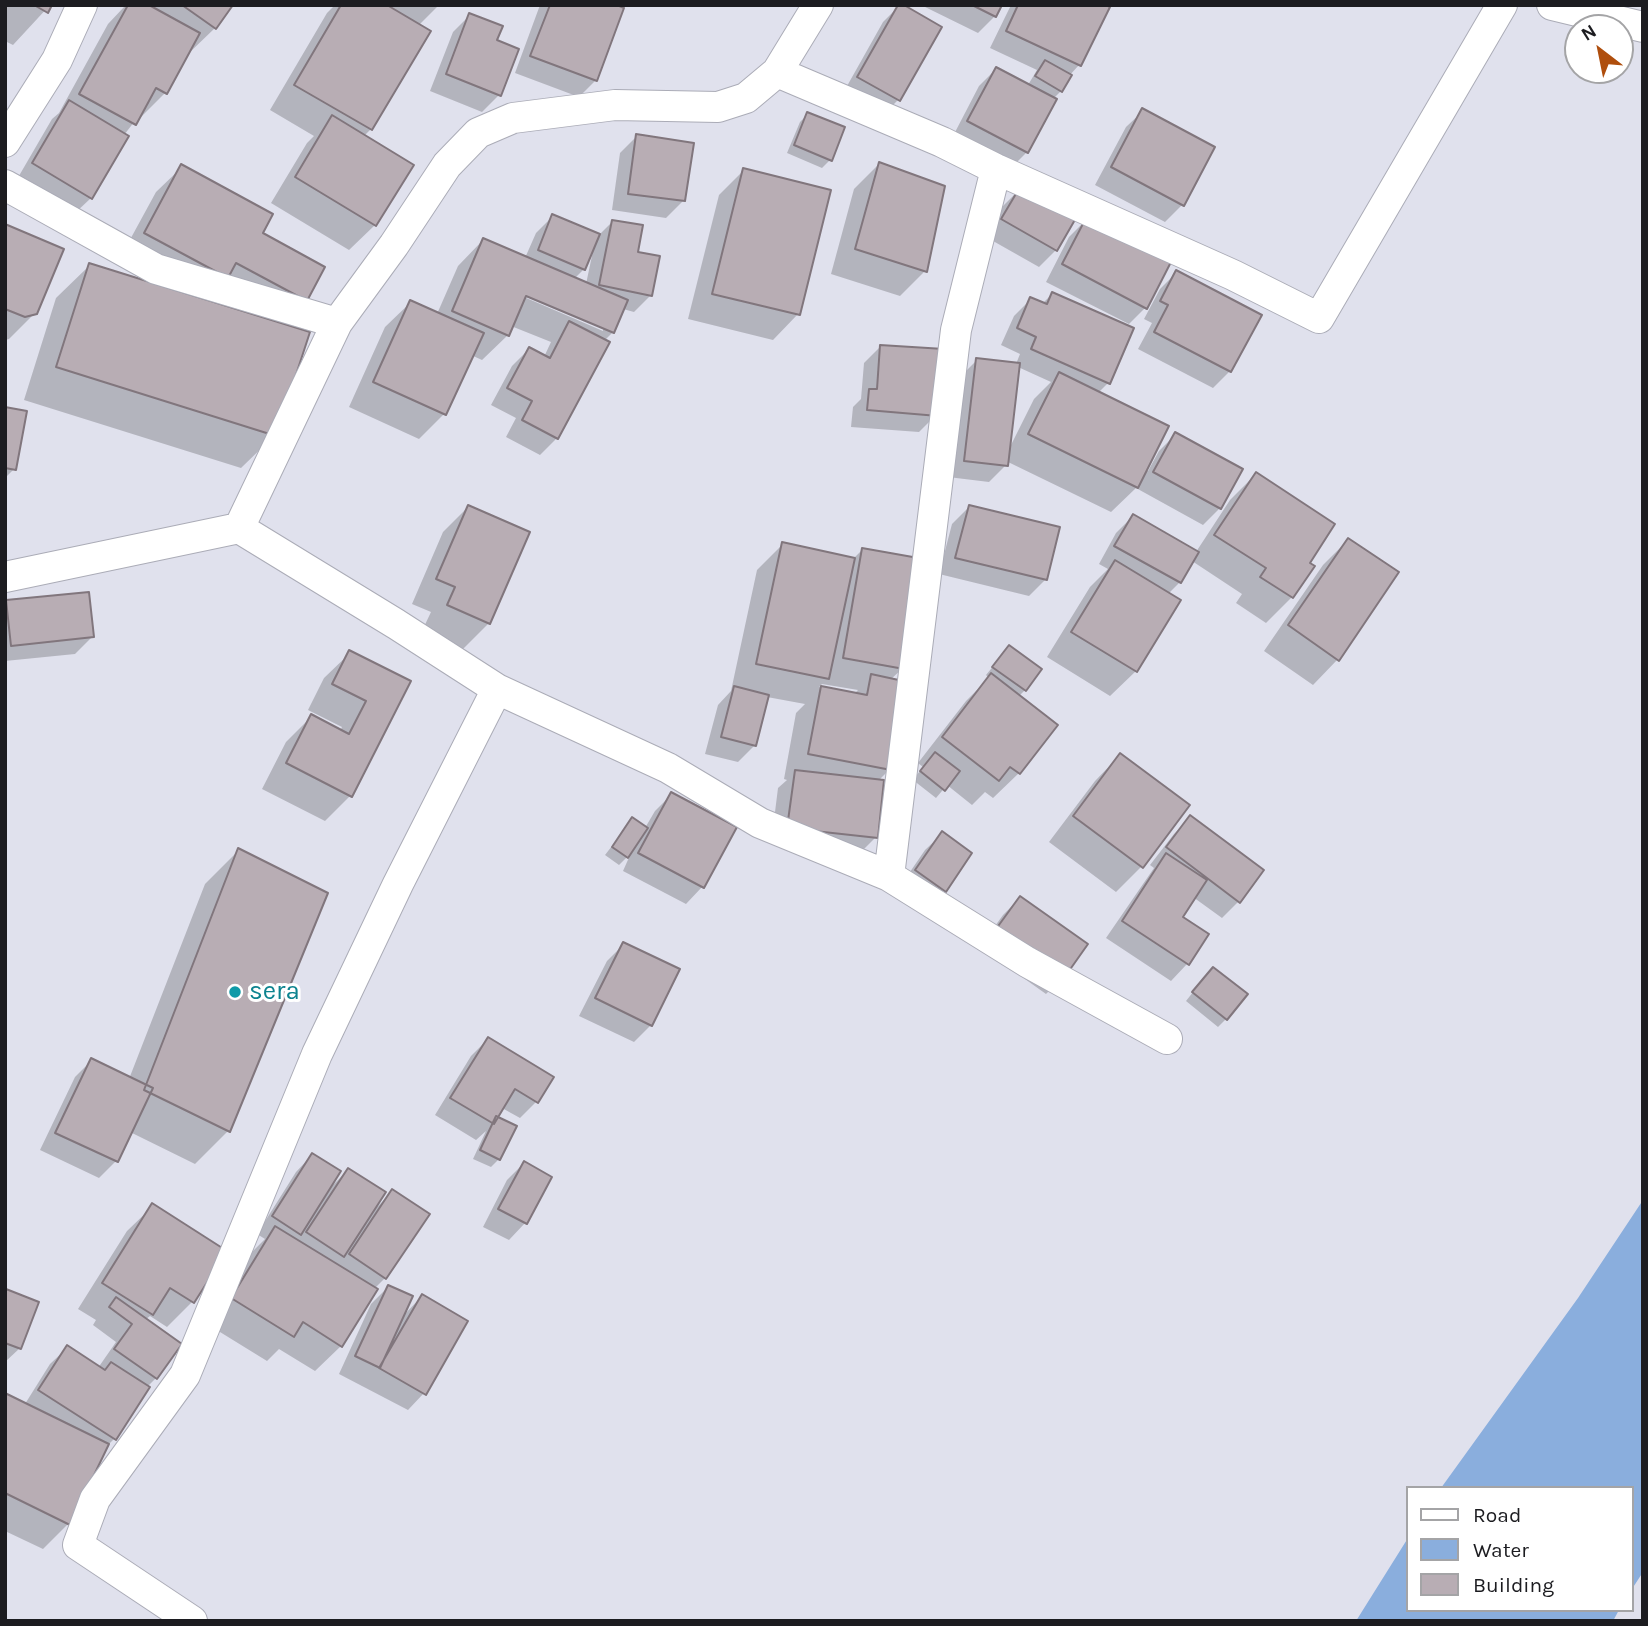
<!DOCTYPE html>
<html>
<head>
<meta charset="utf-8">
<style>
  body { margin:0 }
  #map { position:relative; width:1648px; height:1626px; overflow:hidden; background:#e0e1ed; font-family:Karla,sans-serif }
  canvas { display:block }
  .frame { position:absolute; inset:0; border:7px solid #1c1c20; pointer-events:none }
  .legend { position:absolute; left:1406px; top:1486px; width:228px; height:126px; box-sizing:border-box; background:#fff; border:2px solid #a4a4a6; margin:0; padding:9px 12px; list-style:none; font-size:21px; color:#1c1c20 }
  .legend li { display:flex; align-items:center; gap:14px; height:35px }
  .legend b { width:35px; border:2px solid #a4a4a6 }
  .north { position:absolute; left:1564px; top:14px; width:70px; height:70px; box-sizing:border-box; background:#fff; border:2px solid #a4a4a6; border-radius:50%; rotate:328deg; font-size:19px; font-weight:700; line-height:28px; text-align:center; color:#1c1c20 }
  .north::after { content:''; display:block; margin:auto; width:24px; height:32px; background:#af4e0d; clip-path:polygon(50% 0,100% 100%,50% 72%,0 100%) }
</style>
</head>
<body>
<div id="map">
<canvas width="1648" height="1626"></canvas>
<div class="frame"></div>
<ul class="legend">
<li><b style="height:9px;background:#fff"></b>Road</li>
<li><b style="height:19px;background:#8aaedd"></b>Water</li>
<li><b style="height:19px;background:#b8adb4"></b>Building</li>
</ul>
<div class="north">N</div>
</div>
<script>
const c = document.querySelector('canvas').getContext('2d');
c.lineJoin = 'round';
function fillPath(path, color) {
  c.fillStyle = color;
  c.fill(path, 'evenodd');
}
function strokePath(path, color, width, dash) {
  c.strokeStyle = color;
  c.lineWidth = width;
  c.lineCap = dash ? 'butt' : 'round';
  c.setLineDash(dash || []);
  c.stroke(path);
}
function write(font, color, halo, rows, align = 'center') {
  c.font = font + ' Karla,sans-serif';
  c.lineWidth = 6;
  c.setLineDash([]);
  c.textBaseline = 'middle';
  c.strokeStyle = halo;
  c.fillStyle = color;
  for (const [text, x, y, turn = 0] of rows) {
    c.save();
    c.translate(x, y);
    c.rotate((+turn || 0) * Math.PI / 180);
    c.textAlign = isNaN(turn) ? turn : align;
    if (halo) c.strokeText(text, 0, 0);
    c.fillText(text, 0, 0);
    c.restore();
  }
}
const water = new Path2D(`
  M1643,1200v372l-11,17v-101h-191l137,-190z
  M1408,1538v72h211l-6,11h-257z`);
const shadow = new Path2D(`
  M5,5h45l-37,40 -8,-4z
  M121,5h110l-16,23 -26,25 -1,-1 -23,41 -25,25 -2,-1 -14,18 -33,63 -17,16 -58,-33 36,-62 7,-6 49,-89 16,-17z
  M335,5h104l-21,21 -47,103 -8,8 12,88 -26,25 -78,-47 36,-60 7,-7 -44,-26 57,-97z
  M540,5h72l-16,75 -17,17 -64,-24z
  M900,5l40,22 -42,73 -17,17 -39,-22 41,-73z
  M921,5h79l-5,11 -17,17z
  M1011,5h91l5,3 -28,57 -10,11 -8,15 -8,8 -26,53 -17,17 -58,-31 27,-52 17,-17 32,16 9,-15 -47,-22z
  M470,15l25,26 4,54 -17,17 -52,-21 23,-59z
  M1143,111l39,94 -17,17 -70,-37 31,-58z
  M808,114l22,46 -8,8 -35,-15 13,-31z
  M637,136l46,65 -17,17 -54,-8 8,-57z
  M879,164l46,107 -25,25 -69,-22 23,-85z
  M182,167l78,67 45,66 -25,25 -5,110 -34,33 -217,-68 32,-102 34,-33 92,29 -62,-36 36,-66zM214,290l56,30 -67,-20z
  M744,170l54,144 -25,26 -85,-21 31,-124z
  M1020,189l36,61 -17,17 -53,-30 17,-31z
  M553,216l46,19 14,-14 23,32 15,42 -17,17 -11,-3 -10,23 -9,9 -47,97 -17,17 -34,-18 10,-19 -25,-13 21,-39 17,-17 15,8 7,-15 -40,-16 -3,9 -26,25 -11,-5 -27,59 -25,25 -70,-32 36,-80 26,-25 26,12 21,-48 25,-26 42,18 11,-25zM592,250l1,1 -7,33 -12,-5 10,-10zM519,291l84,36v4l-86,-37z
  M1086,220l59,88 -16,16 -83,-42 23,-45z
  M5,226l30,87 -26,26 -4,1z
  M1177,272l53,99 -17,17 -75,-39 14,-26 -8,-4 16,-30z
  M1052,294l56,89 -10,10 47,77 3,1 11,-20 17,-17 44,74 -17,17 -67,-37 -25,24 -105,-51v4l-17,17 -41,-5 12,-100 17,-17 39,4 4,-10 -19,-9 13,-29 17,-17 11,5zM1018,367l33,15 -17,17 -26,52z
  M881,346l55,69 -17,17 -68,-5 2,-20 8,-8 3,-36z
  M5,409l9,60 -9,9z
  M1256,474l51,89 5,3 -20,31 -26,26 -30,-20 6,-9 -50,-33 -12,21 -12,12 -32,77 -26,25 -63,-39 43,-70 18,-18 -9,-5 17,-31 17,-17 63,36 34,-52z
  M468,507l21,116 -26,26 -41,-18 9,-19 -19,-8 31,-72z
  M969,507l77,72 -17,17 -90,-22 13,-50z
  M1348,540l-10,119 -25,26 -49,-34 59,-86z
  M783,544l70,15 9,-9 41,118 -13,12v89l-12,12 -2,56 -17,17 -88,-10 7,-56 9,-8 -3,-1 12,-66 9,-9 -38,-7 -13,49 -16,16 -33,-8 13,-49 13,-14 26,-121zM822,684l36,6 -4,4 -35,-7z
  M7,602l85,35 -17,17 -70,7v-57z
  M1009,647l16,43 -6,6 36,29 -36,48 -26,25 -8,-6 -13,13 -25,-20 -11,13 -23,-18 10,-13 -5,-4 48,-62 23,-23 -3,-3z
  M350,653l58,29 -57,113 -26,26 -63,-32 24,-47 26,-26 28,15 2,-4 -34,-17 16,-32z
  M1120,755l67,50 -46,62 -25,25 -67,-50 46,-61z
  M672,794l63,34 -33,59 -16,17 -63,-33 8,-18 -12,12 -14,-10 27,-35 13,8 10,-17z
  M1191,817l48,84 -17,17 -29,-21 -13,20 7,47 -16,17 -65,-43 48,-70 -4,-3 24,-31z
  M942,834l2,56 -16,17 -29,-19 26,-38z
  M238,851l-10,280 -33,33 -65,-32 -14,29 -17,17 -59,-28 35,-73 16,-16 38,18 76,-195z
  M1020,898l43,79 -17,17 -66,-47 23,-32z
  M624,944l27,81 -17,17 -55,-26 28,-55z
  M1205,977l21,42 -8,8 -32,-26z
  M488,1039l49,62 -17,17 -18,-10 -6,10 3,41 -8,8 -18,-8 13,-28 -10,9 -41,-25 36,-59z
  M312,1155l17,34 19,-19 27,39 18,-18 -8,87 -11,11 -33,57 -26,25 -36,-22 -12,12 -60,-37 43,-70 15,-15 -8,-5 39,-62z
  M524,1163l1,60 -16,17 -26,-13 24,-47z
  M153,1206l71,45 -32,51 -25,25 -17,-11 -5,4 11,58 -9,9 -33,52 -8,8 -38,77 -25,25 -38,-18v-136l20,9 25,-40 17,-16 31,20 18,-26 -23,-17 3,-5 -18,-11 49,-78z
  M388,1287l15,29 19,-20 2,97 -16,17 -69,-36 32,-70z
  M6,1291l14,57 -15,14v-70z`);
const building = new Path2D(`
  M34,5h18l-4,8z
  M128,5h21l51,28 -33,61 -11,-6 -20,37 -57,-31z
  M182,5h51l-17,24z
  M341,5h46l44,26 -59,99 -78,-45z
  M550,5h67l7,3 -27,73 -67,-25z
  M898,5h6l38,22 -42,74 -43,-24z
  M972,5h30l-6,12z
  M1018,5h88l4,2 -29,59 -75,-35z
  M469,13l34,13 -6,14 22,9 -18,47 -55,-22z
  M1045,60l27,15 -10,17 -27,-16z
  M996,67l61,32 -29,54 -61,-32z
  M69,100l60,36 -37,63 -60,-36z
  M1142,108l73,39 -31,59 -73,-39z
  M807,112l38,15 -13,34 -38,-16z
  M332,115l82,50 -38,61 -81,-49z
  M636,134l58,9 -9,58 -57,-7z
  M879,162l66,24 -18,86 -72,-23z
  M181,164l92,50 -10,19 62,34 -18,34 -71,-38 -8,15 -84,-45z
  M743,168l88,22 -31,125 -88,-21z
  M1020,187l56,31 -19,33 -56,-32z
  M552,214l48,20 -15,36 -47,-20z
  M1086,218l85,44 -24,47 -85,-45z
  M612,220l31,5 -5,27 22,4 -8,40 -53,-11z
  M5,224l59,25 -27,65 -12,3 -20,-8z
  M483,238l145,62 -14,33 -88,-37 -17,40 -57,-25z
  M89,263l221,69 -34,104 -220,-69z
  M1176,270l86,45 -31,57 -77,-40 14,-27 -8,-4z
  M1052,292l82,36 -24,56 -79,-35 5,-12 -19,-9 13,-31 17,7z
  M410,300l74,33 -38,82 -73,-33z
  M569,321l41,21 -52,97 -36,-19 10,-19 -25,-13 22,-41 21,11z
  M880,345l64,4 -6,67 -71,-6 2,-21h8z
  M976,358l44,5 -12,103 -44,-5z
  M1059,372l110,54 -31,62 -110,-54z
  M5,407l22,4 -11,59 -11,-2z
  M1175,432l68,37 -22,40 -68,-37z
  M1256,472l79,52 -25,39 5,3 -22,32 -33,-21 6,-9 -52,-33z
  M468,505l62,27 -40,92 -43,-19 8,-18 -19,-8z
  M969,505l91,22 -13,53 -92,-22z
  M1133,514l66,38 -18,31 -67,-37z
  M1348,538l51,34 -60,89 -51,-36z
  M782,542l73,16 -26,121 -73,-15z
  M862,548l62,11 -20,110 -61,-11z
  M1115,560l66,40 -44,72 -66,-40z
  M89,592l5,45 -83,9 -5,-46z
  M1009,645l33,24 -16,22 -34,-24z
  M349,650l62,31 -59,116 -66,-34 25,-49 38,20 17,-33 -34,-17z
  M991,673l67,52 -38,49 -10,-7 -11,14 -57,-44z
  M871,674l37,8 -17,88 -83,-16 13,-68 46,9z
  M734,686l35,9 -13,51 -35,-9z
  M935,752l25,19 -15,20 -25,-20z
  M1120,753l70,52 -47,63 -70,-52z
  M795,770l89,10 -6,58 -91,-10z
  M671,792l66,35 -33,61 -66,-35z
  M1190,815l74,55 -24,33 -74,-56z
  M632,817l16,11 -20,30 -16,-11z
  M942,831l30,22 -26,39 -31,-22z
  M238,848l90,45 -98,239 -86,-42z
  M1166,853l41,27 -24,37 26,17 -20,31 -67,-44z
  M1020,896l68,48 -24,34 -68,-49z
  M623,942l57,27 -28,57 -57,-28z
  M1213,967l35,27 -21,26 -35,-28z
  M488,1037l66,40 -16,26 -23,-14 -21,35 -44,-26z
  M91,1058l62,30 -35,74 -63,-29z
  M496,1116l21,10 -17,34 -20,-10z
  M312,1153l29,18 -40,64 -29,-19z
  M524,1161l28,16 -25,47 -29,-15z
  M348,1168l38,24 -42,65 -38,-25z
  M392,1189l38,25 -44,65 -37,-25z
  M152,1203l75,48 -33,52 -24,-15 -17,27 -51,-32z
  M275,1226l103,63 -36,58 -39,-25 -9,15 -63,-39z
  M388,1285l25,11 -33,72 -25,-12z
  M6,1289l33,13 -18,47 -16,-6z
  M422,1294l46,27 -42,74 -47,-27z
  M116,1297l66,47 -25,35 -43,-30 18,-25 -23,-17z
  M67,1345l38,25 6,-8 39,25 -34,53 -78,-50z
  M5,1393l104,51 -39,81 -65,-32z`);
const minor = new Path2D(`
  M1552,5l91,22
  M777,72l165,70 54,27 237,106 86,43 183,-313
  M5,142l52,-82 25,-55
  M5,185l151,84 181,54 57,-78 53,-80 31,-32 35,-15 102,-13 103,2 28,-9 31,-26 41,-67
  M239,528l98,-205
  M5,577l234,-49 157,96 101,65 171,79 92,55 129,53 138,86 140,77
  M889,876l67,-546 40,-161
  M192,1621l-114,-76 17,-46 90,-124 132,-321 81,-170 99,-195`);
const markers = [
  [235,992,7,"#0f9aa8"]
];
const cultureNames = [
  ["sera",249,992]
];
fillPath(water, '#8aaedd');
fillPath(shadow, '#0003');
fillPath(building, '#b8adb4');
strokePath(building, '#81767d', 2);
strokePath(minor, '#abacb7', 32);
strokePath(minor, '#fff', 30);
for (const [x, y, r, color] of markers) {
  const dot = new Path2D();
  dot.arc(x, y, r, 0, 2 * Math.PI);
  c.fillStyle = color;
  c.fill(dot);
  strokePath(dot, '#fff', 2.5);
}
write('26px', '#0d838f', '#fff', cultureNames, 'left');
</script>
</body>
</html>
